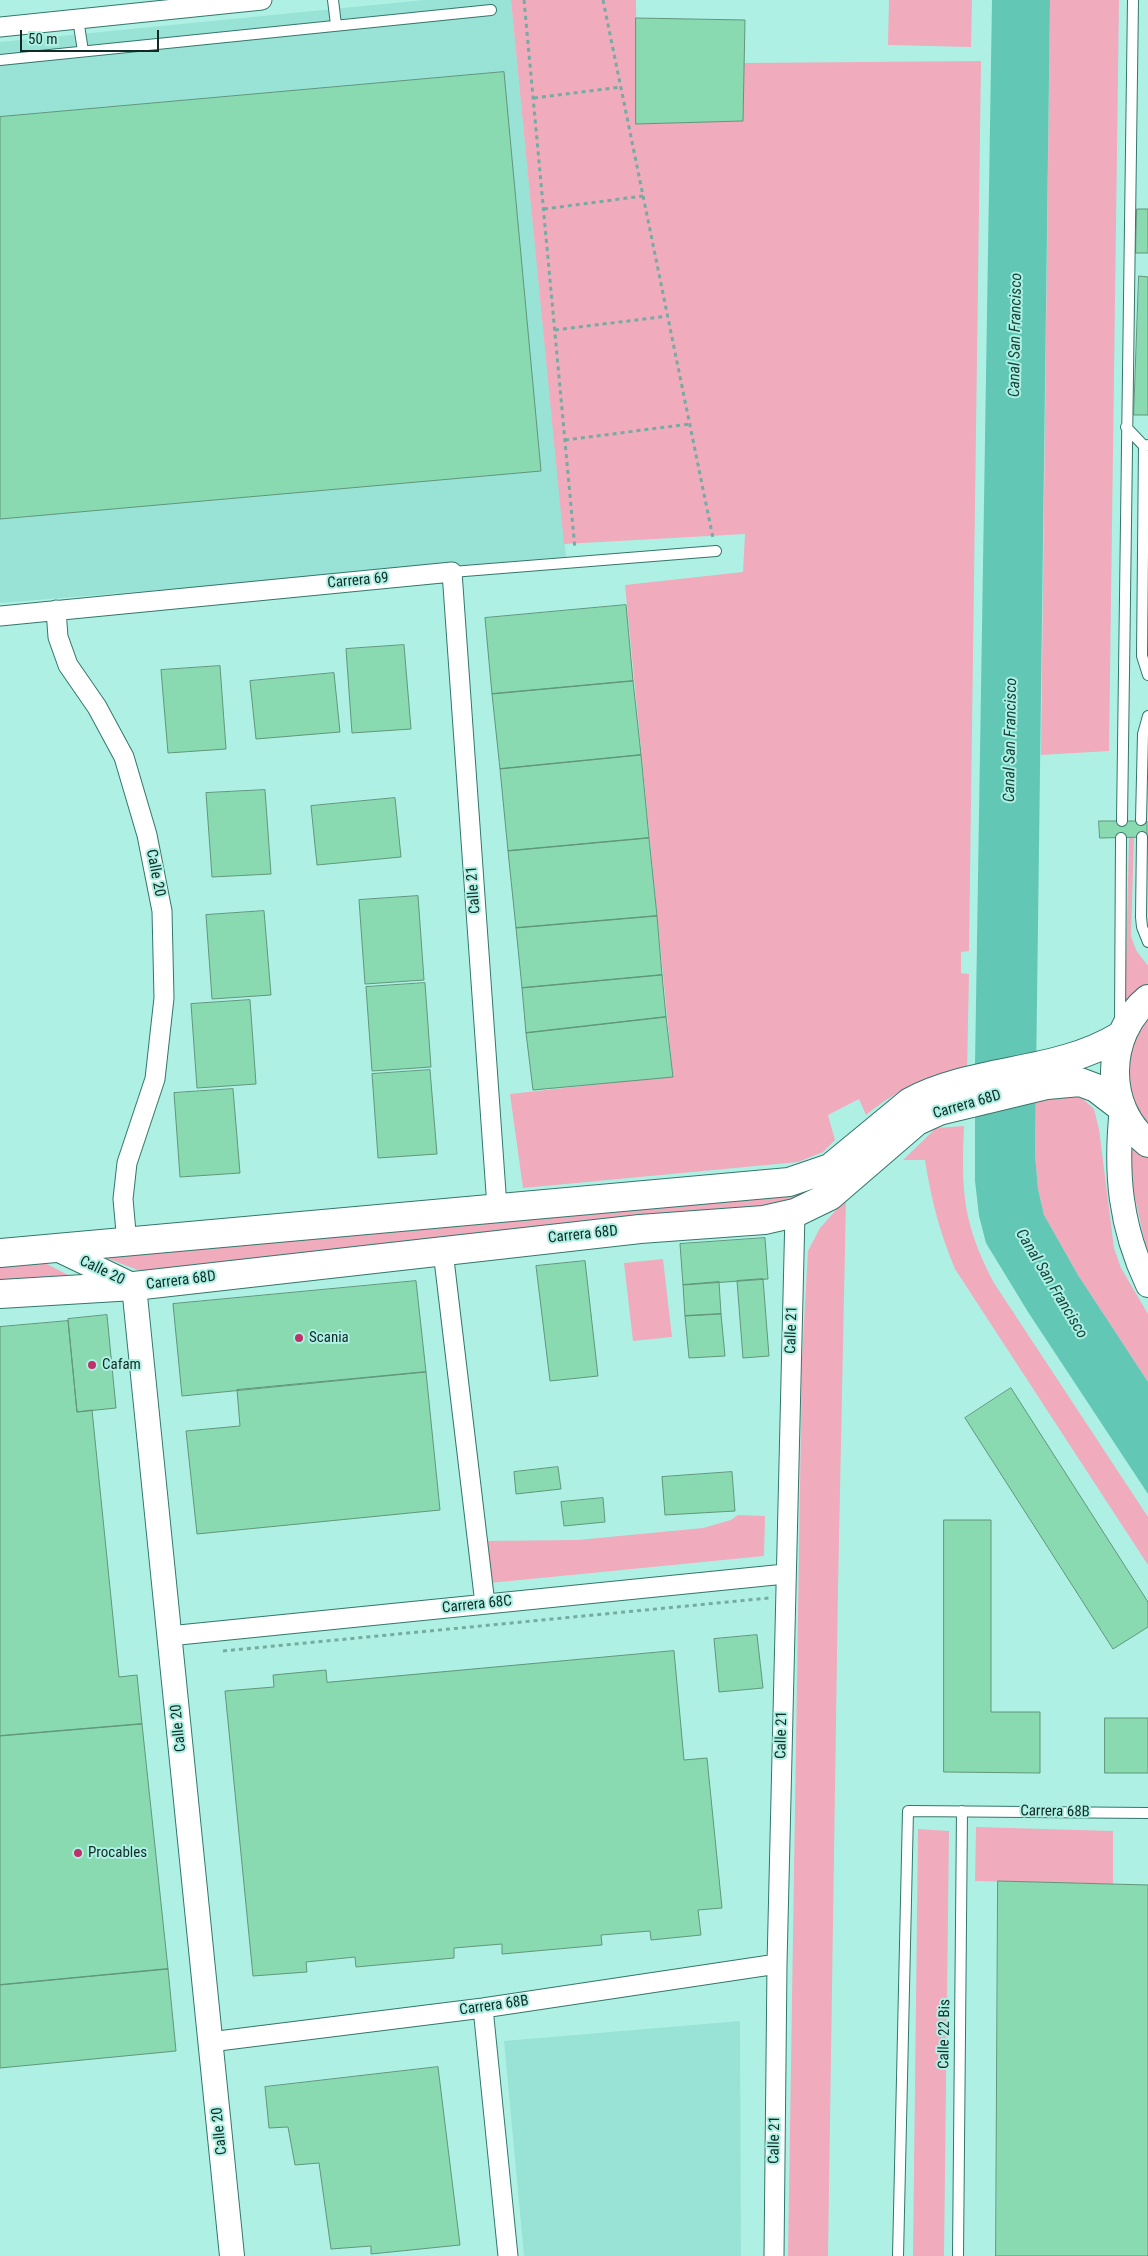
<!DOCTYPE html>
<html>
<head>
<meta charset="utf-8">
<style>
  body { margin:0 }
  #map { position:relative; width:1148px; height:2256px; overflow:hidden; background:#aef1e4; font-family:"Roboto Condensed",sans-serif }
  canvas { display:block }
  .scale { position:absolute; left:20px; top:30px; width:139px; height:22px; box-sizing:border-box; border:2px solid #102b26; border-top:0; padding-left:6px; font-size:15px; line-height:18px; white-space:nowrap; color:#102b26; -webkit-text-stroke:4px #aef1e4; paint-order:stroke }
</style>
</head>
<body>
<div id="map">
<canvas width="1148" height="2256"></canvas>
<div class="scale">50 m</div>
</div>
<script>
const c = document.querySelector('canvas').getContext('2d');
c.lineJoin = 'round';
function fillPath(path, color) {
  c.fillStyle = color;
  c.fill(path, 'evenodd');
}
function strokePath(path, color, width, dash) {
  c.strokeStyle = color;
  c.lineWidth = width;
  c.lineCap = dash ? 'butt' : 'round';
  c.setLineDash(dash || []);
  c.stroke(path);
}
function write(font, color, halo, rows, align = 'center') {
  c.font = font + ' "Roboto Condensed",sans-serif';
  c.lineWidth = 4;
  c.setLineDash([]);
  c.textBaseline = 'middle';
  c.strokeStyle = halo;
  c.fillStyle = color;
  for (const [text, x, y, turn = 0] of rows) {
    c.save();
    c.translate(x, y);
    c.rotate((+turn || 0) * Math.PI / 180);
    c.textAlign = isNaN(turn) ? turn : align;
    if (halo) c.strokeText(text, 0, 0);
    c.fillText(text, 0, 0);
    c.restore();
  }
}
const built = new Path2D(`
  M424,0h87l55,557 -566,46v-561z
  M740,2021l1,235h-217l-20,-215z`);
const green = new Path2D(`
  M511,0h125l1,124 106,-3 1,-58 237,-2 -12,890 -8,1v21l8,1 -2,99c-43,3 -67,15 -101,42l-7,-16 -31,16 7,25 -12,12 -25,10 -275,26 -13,-94 163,-18 -48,-491 118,-13 2,-38 -181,10z
  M889,0h83l-1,47 -83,-2z
  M1050,0h69l-10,751 -68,4z
  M1134,837l-3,99 5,14 12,16v21l-23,18 4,-167z
  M1148,1014v113c-15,-21 -30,-48 -21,-75 4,-13 15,-26 21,-38z
  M1063,1092l20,7 11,10 5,20 15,119 7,20 27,46v68l-70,-107 -34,-60 -6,-26 -3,-34 1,-55z
  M964,1126c-3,66 -1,98 30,157l154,234v48l-193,-296c-15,-36 -24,-70 -30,-109h-22l33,-32z
  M1131,1138l17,15v104l-18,-82z
  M830,1184l-45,22 -642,66 -44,-17 640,-56 64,-7z
  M846,1199l-8,389 -10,668h-40l14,-898 6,-107 12,-23z
  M663,1259l9,78 -39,4 -9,-78z
  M43,1262l27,14 -70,5v-16z
  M738,1515l27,1 -1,40 -274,27 -6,-42 94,-1 125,-12 28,-8z
  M976,1827l137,4v53l-138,-3z
  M918,1829l31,2 -5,425h-31z`);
const water = new Path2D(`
  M992,0h58l-15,1155 3,34 6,26 34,60 70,107v112l-120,-182 -42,-69 -7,-27 -4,-35v-116z`);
const building = new Path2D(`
  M636,18l109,2 -2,101 -107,3z
  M504,72l37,399 -541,48v-402z
  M1137,209h11v44h-12z
  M1139,276l9,1v138h-14z
  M626,605l7,76 -141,13 -7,-76z
  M404,645l7,84 -59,4 -6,-84z
  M220,666l6,83 -58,4 -7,-83z
  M334,673l6,59 -84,7 -6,-58z
  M633,681l8,74 -141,14 -8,-75z
  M641,755l8,83 -141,13 -8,-82z
  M265,790l6,84 -59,3 -6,-84z
  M395,798l6,59 -84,8 -6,-59z
  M1099,821h48v16l-47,1z
  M649,838l8,78 -141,12 -8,-77z
  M418,896l6,84 -59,4 -6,-84z
  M264,911l7,84 -59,4 -6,-84z
  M657,916l5,59 -140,13 -6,-60z
  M662,975l4,42 -140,16 -4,-45z
  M425,983l6,84 -59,4 -6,-84z
  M250,1000l6,84 -59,4 -6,-84z
  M666,1017l7,60 -140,13 -7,-57z
  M430,1070l7,84 -59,4 -6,-84z
  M233,1089l7,84 -60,4 -6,-84z
  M765,1238l3,41 -85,6 -3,-41z
  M585,1261l13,115 -48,5 -14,-115z
  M763,1279l6,77 -26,2 -6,-77z
  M416,1281l10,91 -244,24 -9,-92z
  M719,1282l2,32 -36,2 -2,-31z
  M721,1314l4,42 -36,2 -4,-42z
  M107,1315l9,93 -39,4 -9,-93z
  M68,1321l9,91 15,-2 27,267 18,-2 5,49 -142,12v-409z
  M426,1372l14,138 -243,24 -11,-103 54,-5 -3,-36z
  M1011,1388l137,214v25l-35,22 -148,-231z
  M558,1467l3,22 -45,5 -2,-22z
  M732,1472l3,39 -70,4 -3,-38z
  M603,1498l2,24 -41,4 -3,-24z
  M944,1520h47v192h49v61l-96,-1z
  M757,1635l6,53 -44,4 -5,-53z
  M674,1651l10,109 23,-2 15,150 -24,2 3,25 -50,5 -1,-9 -49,4 1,10 -100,9v-10l-48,4v10l-98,9 -1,-10 -49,5 1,10 -54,4 -28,-285 49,-4 -1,-12 53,-5 1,12z
  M1105,1718h43v55h-43z
  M142,1724l26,245 -168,16v-249z
  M998,1881l150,4v371h-152z
  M168,1969l8,82 -176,17v-83z
  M438,2067l22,178 -89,9v-8l-40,3 -12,-86 -24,2 -7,-38 -19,1 -4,-41z`);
const path = new Path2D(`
  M524,0l51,549
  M603,0l110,538
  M534,98l87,-11
  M544,209l99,-13
  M555,330l113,-14
  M565,440l125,-16
  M223,1651l546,-53`);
const service = new Path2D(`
  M333,0l3,25
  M78,19l5,32
  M0,60l491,-50
  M1126,427l18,19 4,-1
  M1144,446l-2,210 6,19
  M452,572l264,-21
  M1141,820l2,-86 5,-18
  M1122,821l11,-821
  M1142,837l-1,80 1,10 6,15
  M1120,1024l1,-186
  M898,2256l10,-445 240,2
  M958,2256l4,-445`);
const minor = new Path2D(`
  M0,27l262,-27
  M56,610l2,27 10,28 29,42 27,50 23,78 15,76 2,87 -9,81 -28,84 -4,36 4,44
  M0,616l452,-44 45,635
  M443,1251l42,353
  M169,1636l616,-62
  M483,2008l25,248
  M210,2042l273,-34 294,-44
  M774,2256l3,-292 18,-751`);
const tertiary = new Path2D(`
  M1122,1108c-7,65 -2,118 26,177
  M57,1249l77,37 98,970`);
const secondary = new Path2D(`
  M1148,999c-43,35 -45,109 0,144
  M0,1253l789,-71 41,-14 80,-66c66,-35 146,-27 210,-66
  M0,1294l134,-8 506,-57 124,-9 31,-7 35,-17 87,-75 22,-10 108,-26 33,-3 16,6 26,20`);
const markers = [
  [299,1338,5,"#bd3269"],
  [92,1365,5,"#bd3269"],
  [78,1853,5,"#bd3269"]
];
const streetNames = [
  ["Carrera 69",358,581,-5],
  ["Calle 20",155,873,79],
  ["Calle 21",474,890,-94],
  ["Carrera 68D",967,1105,-16],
  ["Carrera 68D",583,1235,-6],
  ["Calle 20",102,1271,26],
  ["Carrera 68D",181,1281,-7],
  ["Calle 21",792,1330,-88],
  ["Carrera 68C",477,1605,-6],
  ["Calle 20",179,1728,-96],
  ["Calle 21",782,1735,-89],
  ["Carrera 68B",1055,1812,1],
  ["Carrera 68B",494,2006,-8],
  ["Calle 22 Bis",945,2034,-89],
  ["Calle 20",220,2131,-96],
  ["Calle 21",775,2140,-89]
];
const poiNames = [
  ["Scania",309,1338],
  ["Cafam",102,1365],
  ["Procables",88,1853]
];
const waterNames = [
  ["Canal San Francisco",1016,335,-89],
  ["Canal San Francisco",1011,740,-89],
  ["Canal San Francisco",1051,1284,59]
];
fillPath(built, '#98e3d6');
fillPath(green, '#f0abbd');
fillPath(water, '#63c7b6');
fillPath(building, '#89d9b1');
strokePath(building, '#61967b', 1);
strokePath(service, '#34766b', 12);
strokePath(minor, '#34766b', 21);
strokePath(tertiary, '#34766b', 26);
strokePath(secondary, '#34766b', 30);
strokePath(path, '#76aba1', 3, [4, 4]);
strokePath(service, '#fff', 10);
strokePath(minor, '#fff', 19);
strokePath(tertiary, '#fff', 24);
strokePath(secondary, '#fff', 28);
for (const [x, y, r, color] of markers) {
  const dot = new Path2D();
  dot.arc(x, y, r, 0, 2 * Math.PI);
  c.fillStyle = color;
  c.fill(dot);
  strokePath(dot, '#aef1e4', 2);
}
write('15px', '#102b26', '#aef1e4', streetNames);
write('15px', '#102b26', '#aef1e4', poiNames, 'left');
write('italic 16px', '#17453d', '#aef1e4', waterNames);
</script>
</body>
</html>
